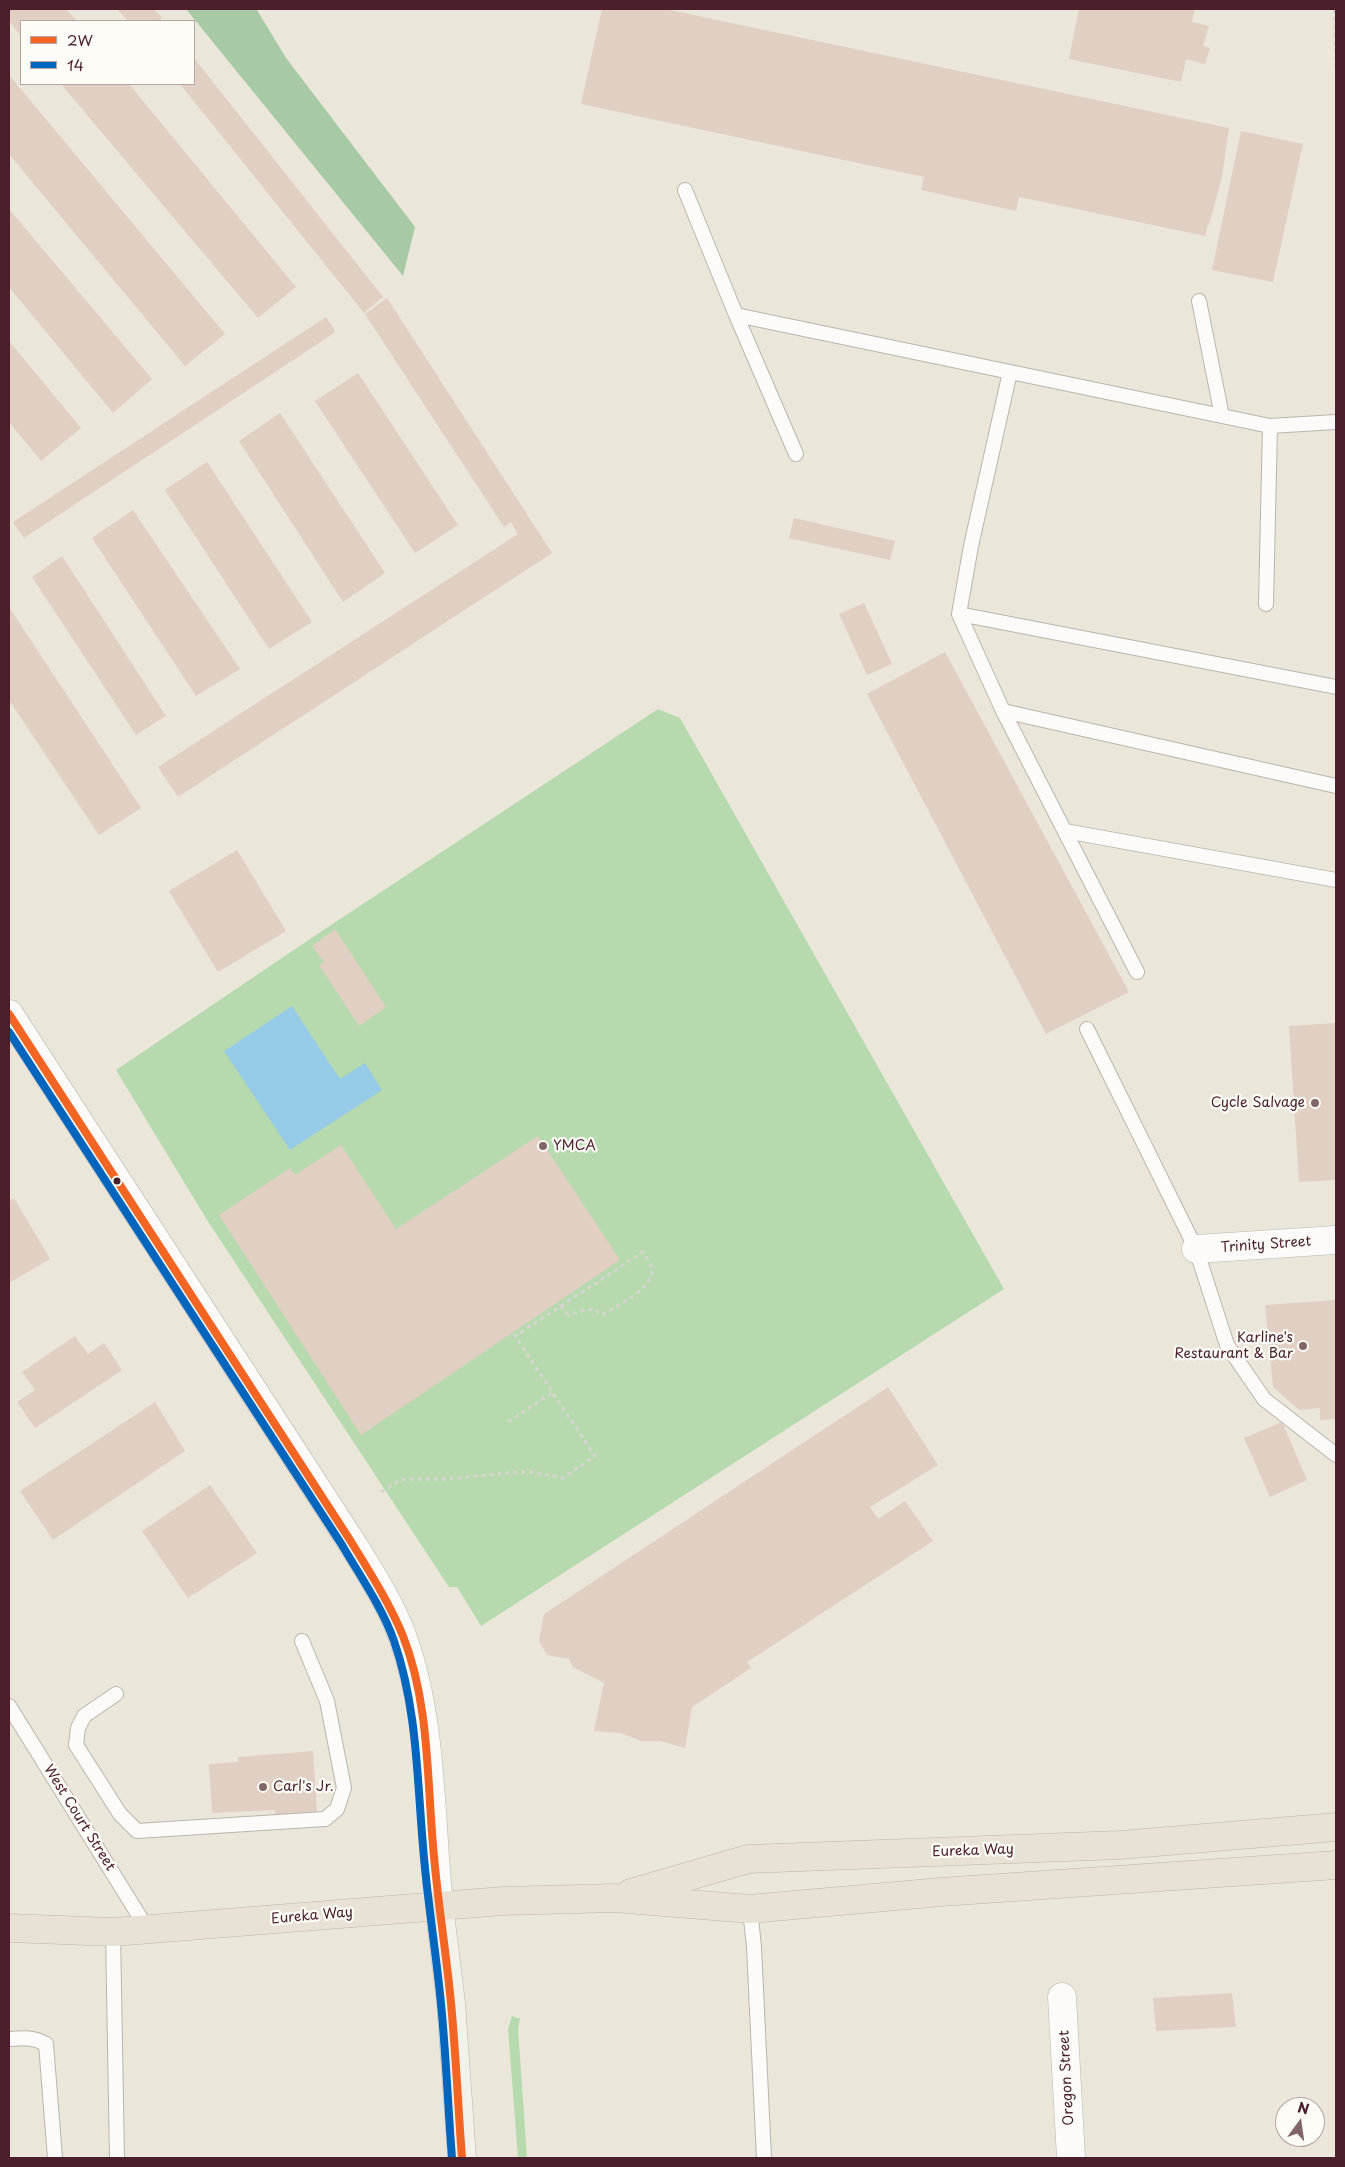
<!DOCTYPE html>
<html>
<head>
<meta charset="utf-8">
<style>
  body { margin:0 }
  #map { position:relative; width:1345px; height:2167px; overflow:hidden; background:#ebe6da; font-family:"Playpen Sans",sans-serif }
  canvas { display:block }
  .frame { position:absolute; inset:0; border:10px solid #4a1f2b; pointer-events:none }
  .legend { position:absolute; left:20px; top:20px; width:175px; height:65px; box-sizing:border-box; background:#fdfcf7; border:1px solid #b5a4a5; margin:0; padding:6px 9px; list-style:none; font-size:15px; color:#4a1f2b }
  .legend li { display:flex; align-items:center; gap:10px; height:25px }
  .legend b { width:25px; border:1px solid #b5a4a5 }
  .north { position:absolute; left:1275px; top:2097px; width:50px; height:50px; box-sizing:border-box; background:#fdfcf7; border:1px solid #b5a4a5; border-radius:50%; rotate:14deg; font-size:14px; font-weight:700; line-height:20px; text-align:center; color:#4a1f2b }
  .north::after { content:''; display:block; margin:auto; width:18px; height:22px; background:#826568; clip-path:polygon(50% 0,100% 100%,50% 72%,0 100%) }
</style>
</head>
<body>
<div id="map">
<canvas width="1345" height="2167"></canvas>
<div class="frame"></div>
<ul class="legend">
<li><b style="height:6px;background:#f26522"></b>2W</li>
<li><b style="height:6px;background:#0065bd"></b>14</li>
</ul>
<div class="north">N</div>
</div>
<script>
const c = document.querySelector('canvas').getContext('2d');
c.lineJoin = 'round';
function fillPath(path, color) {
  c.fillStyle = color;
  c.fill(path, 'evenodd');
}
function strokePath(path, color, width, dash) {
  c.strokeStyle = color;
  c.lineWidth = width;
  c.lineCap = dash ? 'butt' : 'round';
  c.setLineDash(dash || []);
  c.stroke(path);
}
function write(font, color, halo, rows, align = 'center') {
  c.font = font + ' "Playpen Sans",sans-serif';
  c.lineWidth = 4.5;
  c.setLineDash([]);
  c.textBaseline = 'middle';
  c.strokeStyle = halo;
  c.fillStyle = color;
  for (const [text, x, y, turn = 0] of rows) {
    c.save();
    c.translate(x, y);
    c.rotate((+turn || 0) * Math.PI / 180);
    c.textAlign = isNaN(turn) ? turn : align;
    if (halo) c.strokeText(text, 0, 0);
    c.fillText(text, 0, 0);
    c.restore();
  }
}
const green = new Path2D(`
  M658,709l22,9 324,571 -523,337 -24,-39h-8l-242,-367 -91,-150 203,-137z
  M512,2016l8,3 -2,10 9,129h-9l-10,-129z`);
const forest = new Path2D(`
  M186,9l71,1 29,48 129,169 -12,49z`);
const water = new Path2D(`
  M292,1006l48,73 25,-16 17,27 -92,60 -66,-99z`);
const building = new Path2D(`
  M9,9h57l11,12h-56v15l-12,-15z
  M117,9h37l8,9 -4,3h-30z
  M602,9h63l564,119 -7,49 -13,48 -1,-1 -3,12 -186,-39 -3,14 -95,-21 3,-13 -343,-73z
  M1079,9h116l-3,13 17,4 -6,20 7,2 -5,16 -19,-5 -5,23 -112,-23z
  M194,58l189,239 -19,16 -184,-229h14z
  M9,75l216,259 -40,32 -176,-212z
  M61,84h68l167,203 -38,31z
  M1241,131l62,13 -30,138 -61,-12z
  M9,209l143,170 -39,34 -104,-126z
  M387,298l165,255 -374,244 -20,-30 360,-233 -7,-12 -7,5 -139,-213z
  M326,317l9,14 -1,2 -310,205 -11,-16z
  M9,341l72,87 -40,33 -32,-39z
  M358,373l100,152 -43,28 -100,-152z
  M280,413l105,160 -42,29 -104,-161z
  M207,462l105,160 -43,27 -104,-159z
  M133,510l107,159 -44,27 -104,-158z
  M794,518l101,23 -5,19 -101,-22z
  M62,556l104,160 -30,19 -104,-158z
  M864,603l28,61 -25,11 -28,-61z
  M9,607l132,201 -42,27 -90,-135z
  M945,652l184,340 -83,42 -179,-340z
  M237,850l49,81 -68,41 -49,-81z
  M335,929l51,78 -27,19 -40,-61 5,-3 -12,-16z
  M1336,1023v157l-37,2 -10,-156z
  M538,1136l82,124 -259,175 -142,-220 71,-47 5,7 46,-30 55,84z
  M14,1198l36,61 -41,24v-82z
  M1336,1300v119l-16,1v-12l-21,2 -26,-23 -8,-82z
  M75,1336l13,18 16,-11 18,27 -87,58 -18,-26 18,-12 -13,-18z
  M888,1387l50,78 -68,42 8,12 27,-18 28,40 -186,121 4,6 -59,39 -7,41 -25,-7h-19l-20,-8 -27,-2 10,-48 -31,-16 -4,-8 -22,-4 -8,-14 5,-27z
  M155,1402l30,49 -132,89 -33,-49z
  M1282,1422l25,58 -37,17 -26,-59z
  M210,1485l47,68 -69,45 -46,-67z
  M313,1751l4,61 -42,3v-5l-63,3 -3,-49 29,-2v-5z
  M1232,1993l4,34 -80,4 -3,-33z`);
const path = new Path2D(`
  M1334,9l2,59
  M508,1422l45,-30
  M381,1492l19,-12 14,-1h33l70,-7h15l31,6 32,-22 -80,-120 128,-84c3,5 8,12 9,17 2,20 -36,37 -50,46 -14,-12 -18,-2 -34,-1l-7,-8`);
const service = new Path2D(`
  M685,190l51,125 534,111 66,-4
  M1199,301l23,115
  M736,315l60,139
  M1266,604l4,-178
  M959,614l12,-68 39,-174
  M1003,711l333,75
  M1065,831l271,49
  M1137,972l-134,-261 -44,-97 377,73
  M1087,1029l109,220 31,96 37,54 72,56
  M116,1694l-32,22 -6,12 -2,17 44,69 17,17 188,-12 12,-10 7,-21 -17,-87 -25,-60
  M9,1706l139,224
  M750,1909l4,38 10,211
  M113,1932l4,226
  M9,2039c14,-1 24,-2 37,5l9,114`);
const minor = new Path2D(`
  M1196,1249l140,-9
  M1062,1997l9,161`);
const tertiary = new Path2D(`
  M9,1014l341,526c20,32 40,63 53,98 30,85 27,179 36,268`);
const secondary = new Path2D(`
  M439,1906l12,97 11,155`);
const trunk = new Path2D(`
  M631,1893l117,-34 372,-14 216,-18
  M9,1928l104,4 390,-31 112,-3 135,11 191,-17 395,-27`);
const bus1 = new Path2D(`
  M9,1014l341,526c19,31 39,62 53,96 26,66 24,140 30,209 4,53 13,105 18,158 5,52 7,103 11,155`);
const bus2 = new Path2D(`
  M9,1032l333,513c18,31 40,62 52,96 23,66 23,136 29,205 4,53 13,105 18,158 5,51 7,103 11,154`);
const markers = [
  [1315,1103,5,"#826568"],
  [543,1146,5,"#826568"],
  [117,1181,4.5,"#4a1f2b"],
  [1303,1346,5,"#826568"],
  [263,1787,5,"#826568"]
];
const poiNames = [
  ["Cycle Salvage",1305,1103],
  ["YMCA",553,1146,"left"],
  ["Karline's",1293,1338],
  ["Restaurant & Bar",1293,1354],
  ["Carl's Jr.",273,1787,"left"]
];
const streetNames = [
  ["Trinity Street",1266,1245,-4],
  ["West Court Street",79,1818,58],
  ["Eureka Way",973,1851,-2],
  ["Eureka Way",312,1916,-5],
  ["Oregon Street",1067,2078,-93]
];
fillPath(green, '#b6daae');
fillPath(forest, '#a7c9a3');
fillPath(water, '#95cbe6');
fillPath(building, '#e0cfc2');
strokePath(service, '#bbb4ad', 16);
strokePath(minor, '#bbb4ad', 29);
strokePath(tertiary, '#bbb4ad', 29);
strokePath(secondary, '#bbb4ad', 29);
strokePath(trunk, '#bbb4ad', 29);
strokePath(path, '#d7d4d2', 3, [4, 4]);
strokePath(service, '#fcfbf9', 14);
strokePath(minor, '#fcfbf9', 28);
strokePath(tertiary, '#fcfbf9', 28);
strokePath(secondary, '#f4f1eb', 28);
strokePath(trunk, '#e7e2d5', 28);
strokePath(bus1, '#f26522', 8);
strokePath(bus2, '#0065bd', 8);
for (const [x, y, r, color] of markers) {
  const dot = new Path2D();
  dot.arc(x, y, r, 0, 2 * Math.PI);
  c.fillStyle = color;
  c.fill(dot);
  strokePath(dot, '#fdfcf7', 2);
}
write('14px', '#4a1f2b', '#fdfcf7', poiNames, 'right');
write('14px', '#4a1f2b', '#fdfcf7', streetNames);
</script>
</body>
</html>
